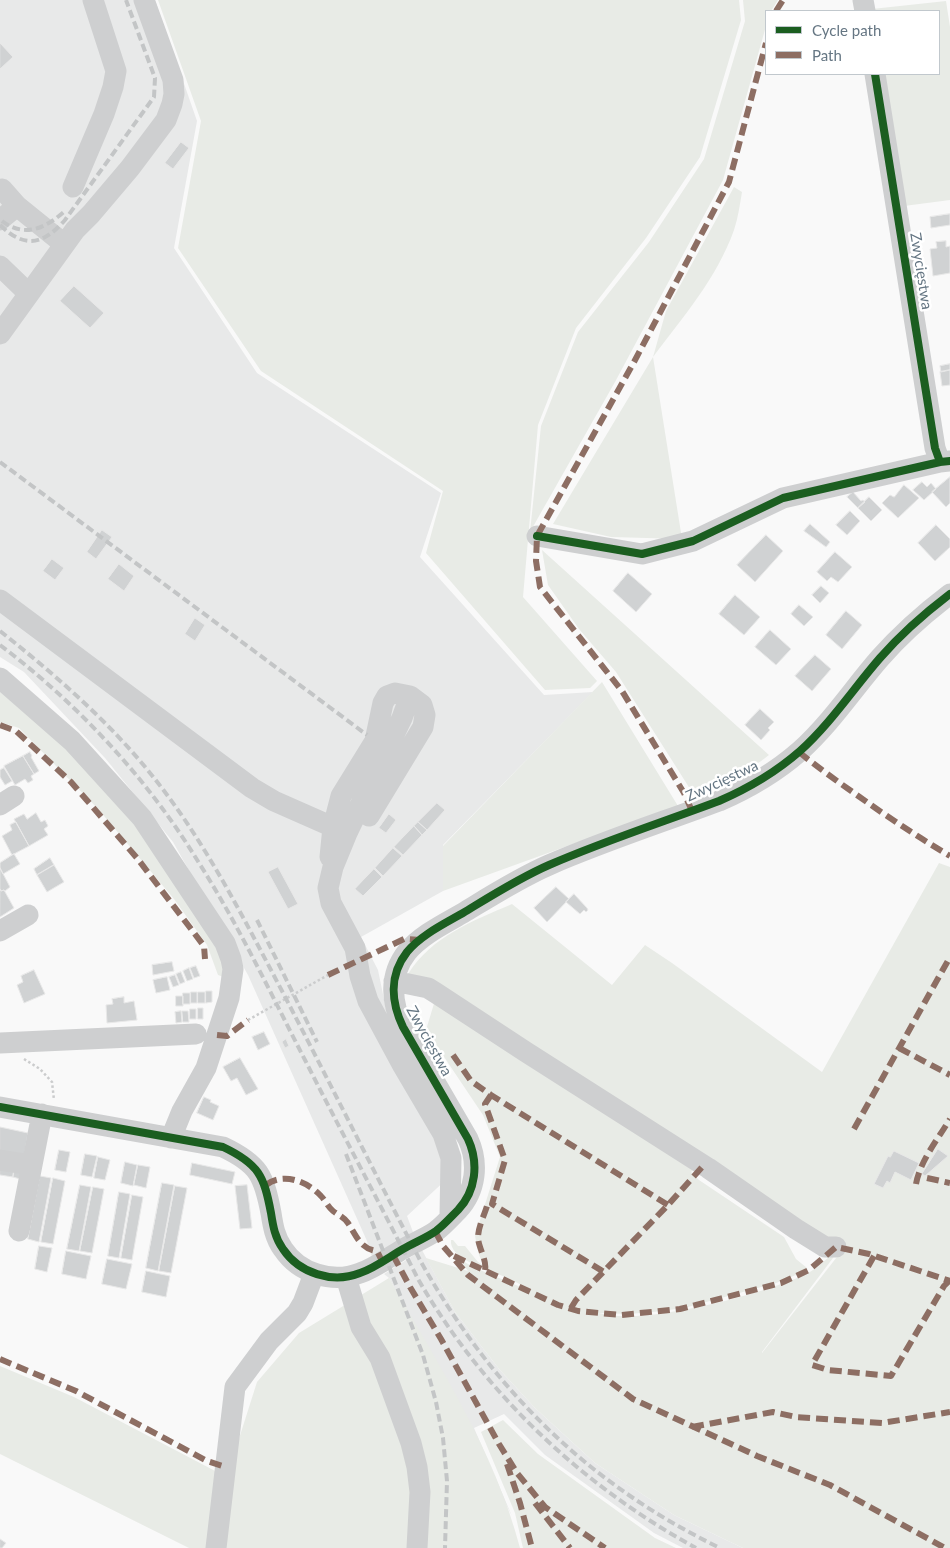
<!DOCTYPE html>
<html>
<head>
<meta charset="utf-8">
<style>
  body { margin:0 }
  #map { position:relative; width:950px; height:1548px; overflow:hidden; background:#f9f9f9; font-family:Lato,sans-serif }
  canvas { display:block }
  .legend { position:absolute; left:765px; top:10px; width:175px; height:65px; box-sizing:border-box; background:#fff; border:1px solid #c1c8cd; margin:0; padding:6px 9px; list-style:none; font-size:15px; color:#657683 }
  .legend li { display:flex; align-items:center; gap:10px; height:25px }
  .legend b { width:25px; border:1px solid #c1c8cd }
</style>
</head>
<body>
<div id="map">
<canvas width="950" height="1548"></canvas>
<ul class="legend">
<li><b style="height:6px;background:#1b5e20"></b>Cycle path</li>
<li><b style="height:6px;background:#8d6e63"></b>Path</li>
</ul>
</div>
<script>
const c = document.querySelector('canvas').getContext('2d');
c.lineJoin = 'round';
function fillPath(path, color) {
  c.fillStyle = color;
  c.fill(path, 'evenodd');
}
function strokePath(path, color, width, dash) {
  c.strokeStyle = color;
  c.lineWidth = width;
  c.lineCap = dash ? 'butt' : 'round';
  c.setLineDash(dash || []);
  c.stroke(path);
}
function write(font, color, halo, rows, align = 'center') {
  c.font = font + ' Lato,sans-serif';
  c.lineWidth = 5;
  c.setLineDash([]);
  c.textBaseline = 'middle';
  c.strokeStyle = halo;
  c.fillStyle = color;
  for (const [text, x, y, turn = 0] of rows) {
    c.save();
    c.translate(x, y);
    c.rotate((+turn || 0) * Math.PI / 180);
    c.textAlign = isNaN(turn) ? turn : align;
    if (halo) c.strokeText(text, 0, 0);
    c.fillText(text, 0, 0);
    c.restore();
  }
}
const built = new Path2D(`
  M0,0h155l42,121 -23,127 83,125 184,120 -21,64 124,138 49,-3 -150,153v46l-82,46 17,33 8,39 64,167 -43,40 6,16 -41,25 -5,-16 -119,-266 -75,-133 -68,-84 -81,-86 -24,-15z
  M422,1250l33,62 44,57 36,39 60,55 79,52 69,33h-60l-29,-15 -109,-78 -41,-41 -30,14 38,88 -123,-238 -5,-4z`);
const green = new Path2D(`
  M158,0h581l2,20 -41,137 -54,81 -70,90 -38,97 -15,172 74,84 -7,7 -45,2 -119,-137 17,-62 -182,-120 -83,-123 23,-127z
  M743,0h35l-7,11h-5v15l-43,154 -108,202 -85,150 11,-106 37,-94 71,-90 55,-83 41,-138z
  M946,1l4,26v173l-46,6 -22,-132h57v-63h-67v-2z
  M734,187l8,5c-2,12 -4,26 -8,38 -17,48 -51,87 -81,127l29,182 -71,-2 -58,-13 100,-167 13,-46z
  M542,550l227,205c-22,18 -50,28 -77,37l-76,-120 -37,-43 -31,-44z
  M602,682l76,124 -235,85v-45z
  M0,686l28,23 97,99 96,130 3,39 -6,-2 -11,-30 -33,-46 -75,-89 -80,-82 -19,-6z
  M939,863l11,4v681h-207l-69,-33 -79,-52 -60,-55 -36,-39 -44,-57 -29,-54 42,13 -4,-5 -1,-5 10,6 57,24c-10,-8 -23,-13 -34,-18 -14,-6 -47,-15 -45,-33h2l5,6h7l13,16 6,4 -5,-11 -4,-19 25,-79 -17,-42 -57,-85 10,-33 262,168 -7,7 8,8 85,57 12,22 11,9 -11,7 -20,8 -88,24 -25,4 -34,3 -30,-1c43,14 169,-20 209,-40 11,-6 17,-14 27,-20l1,1 -74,98v1l78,-100 -432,-279c24,-38 65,-53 104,-70l100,81 33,-40 27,18 150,109z
  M389,1278c49,86 106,173 131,270h-296l13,-103 20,-63 42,-49z
  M0,1366l74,31 145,76 -13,75h-17l-189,-94z
  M503,1420l35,34 117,84 21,10h-153l-8,-35 -34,-81z`);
const building = new Path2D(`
  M0,43l13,14 -13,12z
  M181,142l8,6 -16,21 -8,-6z
  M950,214v11l-19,3 -1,-11z
  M946,241v6l4,-1v27l-17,3 -3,-27 7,-1 -1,-6z
  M74,286l30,27 -14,15 -30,-27z
  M950,364v6l-9,2 -1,-6z
  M950,370v15l-8,1 -2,-14z
  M950,477v26l-4,4 -14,-15z
  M922,482l5,5 4,-4 5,6 -12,11 -11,-10z
  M904,485l15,13 -21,20 -16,-15 8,-8 4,2z
  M853,492l8,9 2,-1 2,2 -7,6 -11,-11z
  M869,497l13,13 -11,11 -13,-13z
  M850,511l10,10 -13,14 -11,-10z
  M810,524l20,18 -4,5 -22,-16z
  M936,525l14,14v8l-15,14 -17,-18z
  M102,530l10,7 -16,22 -9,-7z
  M766,535l17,16 -28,31 -18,-17z
  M835,552l17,15 -14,15 -7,-5 -4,4 -10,-9z
  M52,559l12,9 -9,12 -12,-9z
  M119,564l15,12 -10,15 -16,-12z
  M628,573l24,21 -16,18 -23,-21z
  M821,586l8,7 -9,10 -8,-8z
  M735,595l25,22 -16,18 -25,-21z
  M799,605l14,12 -9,9 -13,-12z
  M846,611l16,14 -20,24 -16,-14z
  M195,618l10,7 -10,16 -10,-7z
  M770,630l21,19 -15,16 -21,-18z
  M815,655l16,14 -19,22 -17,-15z
  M760,709l14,13 -6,6 2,2 -9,10 -16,-15z
  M30,752l2,4 -1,1 8,14 -5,3 -11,-18z
  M23,756l11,18 -3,2 2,4 -5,3 -3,-4 -10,6 -11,-19z
  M4,768l8,13 -7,4 -5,-8v-7z
  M437,803l8,7 -18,20 -9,-8z
  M36,813l5,9 4,-2 3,6 -4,3 4,6 -19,11 -15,-27 10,-5 3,5z
  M389,814l7,6 -10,13 -7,-5z
  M16,822l13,24 -17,9 -10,-19 10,-6 -2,-5z
  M418,822l9,8 -5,5 -8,-9z
  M414,826l8,9 -19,20 -9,-8z
  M393,848l9,8 -19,20 -8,-8z
  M14,854l6,10 -17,10 -3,-6v-5z
  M50,858l4,7 -17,10 -3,-6z
  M54,865l10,17 -17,10 -10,-17z
  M278,867l20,37 -10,5 -20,-37z
  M0,868l10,19 -5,4 -1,-1 -3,1 -1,-2z
  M374,869l8,8 -19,19 -8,-7z
  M556,887l13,12 -22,23 -13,-14z
  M0,889l1,2 3,-1 10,18 -14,9z
  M574,894l13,14 1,2 -2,2 -2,-2 -4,4 -14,-12z
  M172,962l2,9 -21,4 -1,-10z
  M196,966l4,10 -6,2 -4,-10z
  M189,968l4,11 -6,2 -4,-10z
  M34,970l11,24 -21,9 -7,-18 6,-3 -2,-6z
  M181,972l4,10 -5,2 -4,-10z
  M175,975l4,10 -6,2 -4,-10z
  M167,977l3,13 -14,3 -3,-13z
  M206,991h6v11l-6,1z
  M191,992h6v11h-6z
  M198,992h7v11h-7z
  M183,993h7v11h-7z
  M176,996h7v10h-7z
  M124,997v6l10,-2 3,19 -30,3 -1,-18 7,-1 -1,-5z
  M198,1008h5v11h-5z
  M190,1009h6v10h-6z
  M181,1011l1,11 -6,1 -1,-11z
  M182,1011h6l1,11h-6z
  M264,1032l6,12 -12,6 -6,-13z
  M286,1039l3,7 -4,2 -3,-6z
  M240,1058l18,31 -12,6 -9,-17 -6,3 -8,-14z
  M204,1097l7,3 -1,2 9,4 -6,14 -16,-7z
  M0,1127l28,6 -4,24 -24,-4z
  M938,1149l10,7 -23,20 -3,-2z
  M59,1150l11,2 -4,20 -11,-2z
  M894,1151l25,12 -8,17 -16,-8 -5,11 -3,-2 -4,7 -9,-4 14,-28 2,1z
  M85,1154l12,2 -5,21 -11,-2z
  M98,1157l12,3 -5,20 -11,-2z
  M125,1162l12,3 -4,21 -12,-3z
  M192,1163l43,9 -3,12 -42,-9z
  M138,1165l12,2 -4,21 -12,-3z
  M0,1168l14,3 -1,6 -13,-2z
  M14,1171l7,1 -1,7 -7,-2z
  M40,1176l11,2 -12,64 -11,-3z
  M53,1178l12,3 -12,63 -12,-2z
  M162,1183l12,2 -16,86 -12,-3z
  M80,1185l11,2 -12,64 -12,-2z
  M247,1185l5,43 -12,1 -5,-43z
  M175,1186l12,2 -16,85 -12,-2z
  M93,1187l11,2 -12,64 -12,-2z
  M119,1192l11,2 -11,64 -11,-2z
  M132,1195l11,2 -11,63 -11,-2z
  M39,1246l13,2 -5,24 -12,-3z
  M66,1251l25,5 -5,23 -24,-5z
  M107,1259l25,5 -6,25 -24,-5z
  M146,1271l24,5 -4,21 -24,-5z
  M0,1539l6,4 -4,5h-2z`);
const path = new Path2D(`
  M248,1020l80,-45
  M24,1059l16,10 12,13 2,18`);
const minor = new Path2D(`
  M863,0l2,11
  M875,74l60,374 5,14 10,-1
  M73,187l31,-73 9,-27 3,-16 -23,-71
  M2,189l15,17 47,38
  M0,220l17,-14
  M0,266l29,28
  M0,334l75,-104 16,-16 39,-46 36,-48 6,-16 2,-10 -1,-14 -29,-80
  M537,536l105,18 51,-13 90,-43 157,-36
  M0,600l252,188 22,13 59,26 -3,30
  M0,678l72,63 70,77 83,125 6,16 2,10 -4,29 -23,70 -24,43 -11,27
  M410,696l-8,22 -55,115 -14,34 -5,21 3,15 24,45 5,28 8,25 35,65 40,68 8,24 -1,59
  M0,805l14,-9
  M333,827l8,-31 34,-55 8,-38 4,-7 8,-3 15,3 12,9 3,10 -2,12 -54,89
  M0,931l28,-16
  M394,981l34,7 8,5 90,59 182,116 88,61 29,18h11
  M0,1043l196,-9
  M0,1107l223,40c36,17 41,29 48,66 2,13 4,25 12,36 16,24 49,35 77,24 15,-5 29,-16 43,-24 10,-6 23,-11 33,-18 8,-6 15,-14 22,-21 18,-19 21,-47 10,-71l-65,-112c-12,-25 -14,-52 4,-75 14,-17 37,-28 56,-39 28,-17 56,-35 86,-48 55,-24 114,-43 170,-64 30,-13 57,-29 81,-50 31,-28 53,-62 80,-93 21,-24 45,-45 70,-64
  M0,1160l32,5
  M19,1231l23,-117
  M346,1277l15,50 19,31 31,85 6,24 3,25 -3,56
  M216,1548l19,-161 34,-46 28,-28 6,-10 11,-29`);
const rail = new Path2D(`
  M2,221c24,18 45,6 64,-11
  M0,225c25,24 43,20 65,-5l89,-123 1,-19 -29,-78
  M0,462l367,273
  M0,631c58,46 113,94 158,152 50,64 86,136 124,208 47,90 92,181 139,271 72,128 167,222 299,286
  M0,645c78,59 148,134 199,218 40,63 72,131 106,197 37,73 76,146 113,219 66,114 163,206 278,269
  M257,920l60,122
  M346,1154l77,201 13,47 7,36 4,43 -2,67`);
const quiet = new Path2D(`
  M776,11l7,-11
  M0,725l16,6 55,51 66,76 67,88 1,13
  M799,752c23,19 48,36 72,53 26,18 52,35 79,51
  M692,811l-8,-18 -62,-102 -82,-104 -4,-26 1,-25 97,-174 95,-180 37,-139
  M328,975l76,-36 16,1
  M217,1035l10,1 21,-16
  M899,1048l51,27
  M453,1055l18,26 20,14 177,110
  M491,1095l-6,9 20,56 -13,44 112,68
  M854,1129l96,-172
  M927,1178l23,5
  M916,1184c4,-23 22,-45 34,-65
  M266,1185c17,-13 41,-4 55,11 4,4 7,11 12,15 5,4 11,6 15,12 8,12 12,26 29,28l5,10
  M435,1231l8,15 25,29 165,124 124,57 73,29 115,63
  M393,1255l17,32 31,52 58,105 18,29 28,34 60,41
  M454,1256l104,49 20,6 43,4 59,-6 101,-26 28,-13 27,-23 33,7 81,27
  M874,1256l-62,109 16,5 63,6 53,-90 6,-6
  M485,1270c2,-10 -6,-21 -7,-32 0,-11 6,-22 9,-32l5,-2
  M571,1308l5,-8 92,-95 36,-40
  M0,1359l76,32 131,70 19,6
  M692,1427l81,-15 23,5 86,6 68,-11
  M507,1464l13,39 12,45
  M535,1503l35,45`);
const cycleway = new Path2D(`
  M875,74l60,374 5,14 10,-1
  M537,536l105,18 51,-13 90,-43 157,-36
  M0,1107l223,40c36,17 41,29 48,66 2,13 4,25 12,36 16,24 49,35 77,24 15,-5 29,-16 43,-24 10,-6 23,-11 33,-18 8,-6 15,-14 22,-21 18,-19 21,-47 10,-71l-65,-112c-12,-25 -14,-52 4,-75 14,-17 37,-28 56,-39 28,-17 56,-35 86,-48 55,-24 114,-43 170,-64 30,-13 57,-29 81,-50 31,-28 53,-62 80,-93 21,-24 45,-45 70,-64`);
const streetNames = [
  ["Zwycięstwa",921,271,81],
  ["Zwycięstwa",722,781,-25],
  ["Zwycięstwa",429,1041,61]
];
fillPath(built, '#e8e9e9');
fillPath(green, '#e8ebe6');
fillPath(building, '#d0d2d3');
strokePath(building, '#e8e8e8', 1);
strokePath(path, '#cbcccd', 2.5, [2.5, 2.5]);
strokePath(minor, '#cecfd0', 21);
strokePath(rail, '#c3c5c6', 4, [8, 4]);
strokePath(quiet, '#8d6e63', 6, [12, 6]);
strokePath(cycleway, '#1b5e20', 8);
write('15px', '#657683', '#fff', streetNames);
</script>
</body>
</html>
